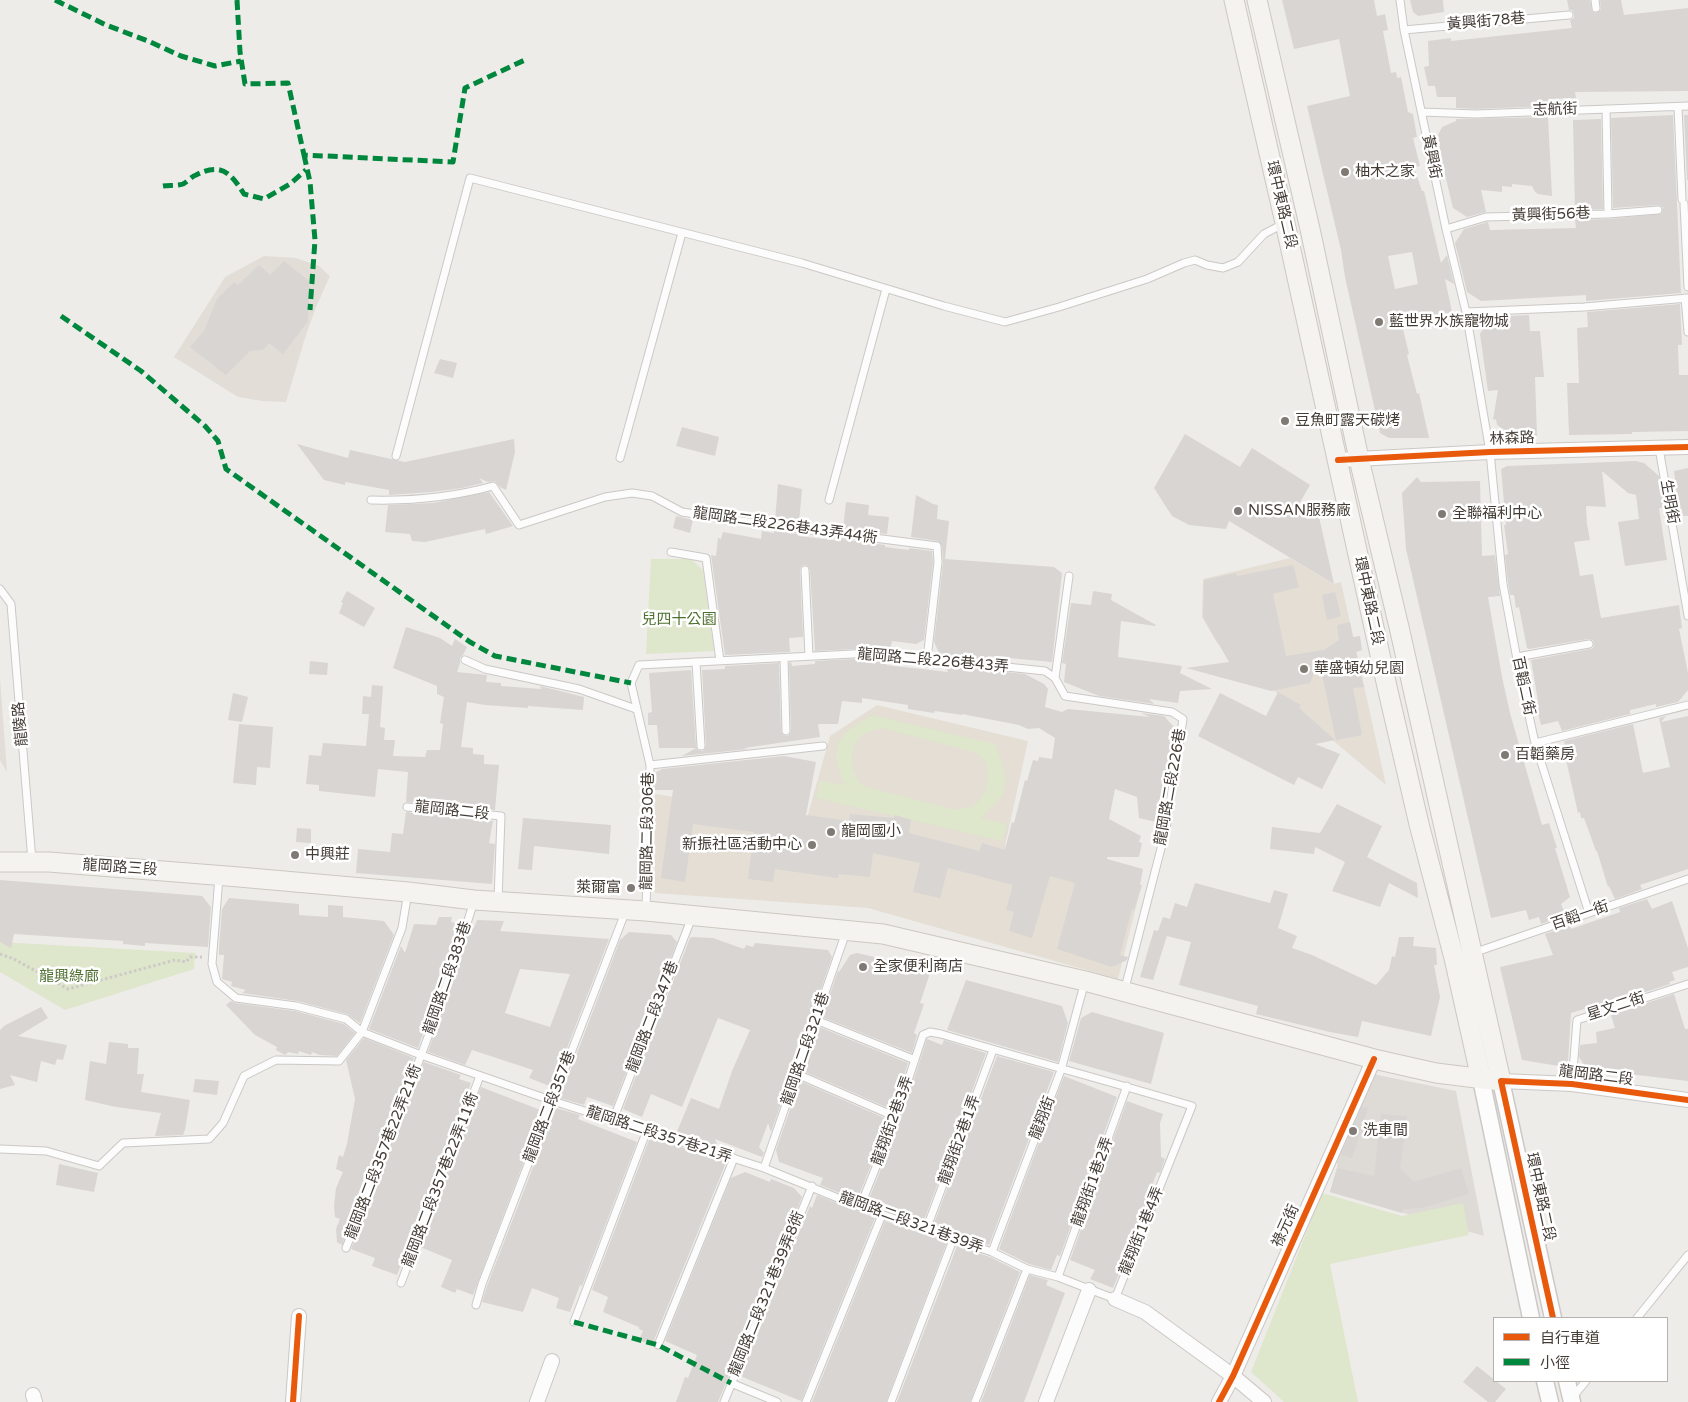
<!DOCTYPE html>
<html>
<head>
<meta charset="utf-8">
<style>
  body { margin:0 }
  #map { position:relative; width:1688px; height:1402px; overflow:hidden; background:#eeece9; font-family:"Varela Round","Noto Sans TC",sans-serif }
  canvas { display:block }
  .legend { position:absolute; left:1493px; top:1317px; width:175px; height:65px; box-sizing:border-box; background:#fff; border:1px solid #b4b1af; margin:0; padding:6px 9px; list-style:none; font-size:15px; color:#443d36 }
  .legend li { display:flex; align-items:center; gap:10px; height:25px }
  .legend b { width:25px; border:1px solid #b4b1af }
</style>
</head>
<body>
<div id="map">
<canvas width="1688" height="1402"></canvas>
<ul class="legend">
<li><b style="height:6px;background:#e8590c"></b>自行車道</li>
<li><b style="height:6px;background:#00873e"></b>小徑</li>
</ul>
</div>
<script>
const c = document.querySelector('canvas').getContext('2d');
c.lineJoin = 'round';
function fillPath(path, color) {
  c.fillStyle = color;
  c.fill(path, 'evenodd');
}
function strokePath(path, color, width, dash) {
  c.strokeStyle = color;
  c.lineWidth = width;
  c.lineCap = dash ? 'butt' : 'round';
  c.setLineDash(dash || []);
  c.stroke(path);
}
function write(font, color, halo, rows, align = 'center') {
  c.font = font + ' "Varela Round","Noto Sans TC",sans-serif';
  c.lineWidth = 5;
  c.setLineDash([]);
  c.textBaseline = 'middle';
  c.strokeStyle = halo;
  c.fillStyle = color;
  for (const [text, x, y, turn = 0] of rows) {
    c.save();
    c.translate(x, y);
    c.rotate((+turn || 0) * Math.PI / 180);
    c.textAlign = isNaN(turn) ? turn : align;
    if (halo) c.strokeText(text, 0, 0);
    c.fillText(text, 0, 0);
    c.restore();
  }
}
const residential = new Path2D(`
  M264,256l32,2 23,8 11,10 -14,31 -11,31 -19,64 -24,-1 -24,-4 -64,-40 51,-80z
  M0,678l7,94 -7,-12z`);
const industrial = new Path2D(`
  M1368,1073l88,18 28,145 -154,-44 7,-24 1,-14z`);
const education = new Path2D(`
  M1290,558l44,26 7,-2 45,203 -169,-142 -15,-26 1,-38z
  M877,705l151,36 -23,105 136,41 -23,92 -250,-71 -213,-15v-99l152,24 23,-82z`);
const green = new Path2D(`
  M651,559h40l12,11 11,81 -68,3z
  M872,715l123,29c15,37 18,48 -15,74l27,6 -5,17 -186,-43 4,-17 24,4c-17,-40 -7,-50 28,-70zM882,728l95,25c3,3 6,6 8,9 7,13 2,36 -12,43 -6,4 -12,4 -20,4l-90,-23c-12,-15 -17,-37 0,-51 5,-4 12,-5 19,-7z
  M0,942l195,11 -1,16 -129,41 -65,-38z
  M1322,1193l80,23 61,-13 6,32 -139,29 28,138h-74l-33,-30z`);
const building = new Path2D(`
  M1282,0h92l3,16 8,-2 3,16 -5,1 8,42 5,-1 1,6 4,-1 7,35 5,2 4,23 -4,1 7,28 -6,1 8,24h2l17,72 6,-8 7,29 -9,-5 7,33 -21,5 1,6 -29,6 6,25 -2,1 10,39 2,-1 10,45h-40l-9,-5 -35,-156 -4,-27 -34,-144 43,-10 -11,-57 -45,10zM1412,252l6,32 -23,5 -7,-33z
  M1410,0h33l1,12 -26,4 -5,-4z
  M1567,0h23l2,11 4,2 5,-3 -1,-10h21l3,15 64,-7v83l-113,1 1,6 -28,1v7l-72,3 -20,-1v-11h-19l-2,-11h-7l-4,-19 5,-1 -1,-25 23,-3v3l121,-13 -2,-8 4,-2v-4l-2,-4h-3z
  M1673,115l8,178 -95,8v-6l-105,6 -14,-9 -12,-49 9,-14 24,-7 2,8 86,-2 -1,-8 33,-1 53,-5 2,-7 -5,-2 -45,3 -2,-90z
  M1684,115h4v65h-1z
  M1548,117l4,79 -14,-2 -3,-2 -3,-6 -20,-2v3l-10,-1v6l-21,-2 5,22 -19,5 -14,-9 -11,-46 -4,-27 4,-8 14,-6v-2z
  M1601,119l2,90 -28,1 -2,-90z
  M284,261l25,20 -1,40 -25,33 -14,-11 -6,7 -13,1 -24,24 -36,-28 14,-16 13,-32 17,-17 4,3 21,-20 11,10z
  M1680,304l2,41h-4l1,30h9v56l-56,1v2l-63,1 -2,-52h12l-2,-55 11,-1 -1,-15z
  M1529,315l1,16h10l4,46h-9l2,59h-24l-16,-11 -1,-6 -3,1 5,-30 -10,1 -8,-57 5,-9 23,-9z
  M440,359l17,4 -4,15 -19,-5z
  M682,427l37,10 -4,19 -39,-10z
  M1185,434l55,33 12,-19 58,37 -12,21 21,11 15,67 -105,-63 -3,8 -37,-4 -17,-9 -18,-28z
  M514,439l1,13 -9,38 -6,-3 -5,-6 -7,1 -9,-4 4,5 -21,5 -30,4 -43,3v-5l-44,-8v3l-21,-5 -27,-36 51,14 2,-8 55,12z
  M1636,461l8,2 15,13 5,32h-5l8,52 -42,6 -7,-44 21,-3 -3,-24 -8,-2 -26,-22 4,36 -20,-1 1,18 3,16 -16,2 6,34 13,-2 8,44 78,-13 3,23 -3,1 9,44v17l-10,12 -22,5v-3l-26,6v4l-68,17 -4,-10 -17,4 -6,-24h3l-7,-41 59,-11 3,-1 1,-4 -1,-4 -5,-1 -59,10 -2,-1 -8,-41 -3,1 -2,-13h-4l-2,-12 -3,-28 3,-1 -4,-29h2l-5,-56 6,-3z
  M1688,468v48h-8l-1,-10 -5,1 -3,-19 6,6 -3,-23z
  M1417,477l4,5 59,-1 2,75 13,-1 5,41 -12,1 14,80 8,36 32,112 7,-2 8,25h-2l15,49 -9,7 5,11 -25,9 -2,-7 -10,3 -3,-10 -35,8 -85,-369 -4,-56z
  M778,484l24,5 -3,34 -24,-3z
  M489,492l24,34 -27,8 -1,-5 -60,13 -13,-1 -2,-7 -25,-2 3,-27 45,-2z
  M916,495l17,9 5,1 -1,14 12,2 -4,38 109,8 8,6 -10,89 -65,-6 10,5 -57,-6 -6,-13 9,-79 -1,-17 -4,-5 -27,-4z
  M846,502l23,3 -1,10 21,2 -2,17 -44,-5z
  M676,516l17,4 -3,13 -17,-5z
  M762,531l12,2v-2l24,3v2l43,5v-2l44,6v2l24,3v-2l23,3 1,11 -9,78 -8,4 -24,-3 -2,8 -18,-1 -57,3 -5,-81 -2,-4 -4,-1 -3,2 -1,3 3,67 -14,1 1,14 -65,3 -14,-100 5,1 2,-18 3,1 2,-7 38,7z
  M1293,565l6,22 -26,7 13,62 38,-6 15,-10 -2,-15 13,-3 3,15 7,-1 2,14 -6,2 8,35 -11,1 9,47 -26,5 -17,-79 -9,22 -39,8 -85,-23 43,-6 -26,-45 1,-37 32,-7 1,3z
  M347,591l28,17 -11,19 -25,-14 4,-10 -2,-1z
  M1093,591l19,3 -1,6 45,25 -1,1 -34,-5 -3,36 64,9 -2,7 32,16 -32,2 -2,12 -29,-4 5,5 -55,-8 -35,-14 2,-18 -4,-1 9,-60 20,2z
  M1335,592l6,24 -14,4 -5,-25z
  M406,627l34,11 12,8 3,-7 12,8 -4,8 -3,3v5l-3,9 30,3 -1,7 15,1v3l40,3 -1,-3 44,11 -1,13 -55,-4v2l-43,-3 -18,-3 -6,45 12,1v6l11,1v9l15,1 -4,45 -89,-8 2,-30 -30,-3 -3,28 -56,-6v-6l-13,-1 3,-29 12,1 2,-13 43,3 3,-32h-7l1,-18 8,1 1,-12 11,1 -3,41 5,1 -1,12h11l-2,16 32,1 2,-7h13l3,-26 -3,-1 4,-26 -7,-3v-8l-44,-18z
  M872,658l15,2 -1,5 62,7 -3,-6 80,8 19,10 4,5 -3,18 17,5 6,-3 82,8 -9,-4 23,3 9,10 2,3 -15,94 -21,-5 -2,-21 -22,-8 -6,30 32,17 -2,6 3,1 -3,14h-32v2l36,10 -3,16h2l-8,25 -2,-1 -12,46 8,2 -1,3 -15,7 -55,-18 18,-66 -25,-7 -18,62 -23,-7 5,-19 -8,-2 7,-25 -65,-17 -8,30 -27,-6 7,-29 -47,-10 -3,24 -31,-3 -1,4 -63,-9 -2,13 -25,-3 6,-47 -61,-8 -8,58 -24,-4 12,-88h-18v-17l7,-4 122,-13 32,6 -10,53 43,6 1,-7 44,4 1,-3 16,5 -2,13 70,18 3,-8 23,7 7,-28 2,1 11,-43 2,1 6,-21 5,1 1,-4 13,2 3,-21 -16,-10 -11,1 -9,-4 -57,-11v1l-27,-4 -1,2 -26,-4v-4l-46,-7v5l-20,-2 -4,23h-20l2,13 -76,11 4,1 -66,7 14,-8h-37l-2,-23h-9v-12l4,-1 -3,-39 42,-3 5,76 2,4 5,1 3,-5 -4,-76 23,-1v-3l54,-3 2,68 2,4 4,1 3,-2 1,-3 -2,-68 2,-1 1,4 23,-2v-3z
  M310,661l18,2 -1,12 -18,-1z
  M1278,692l23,13 -2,3 36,32 -20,4 25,10 -18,35 -24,-12 -4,8 -96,-49 22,-43 46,23z
  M233,693l15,4 -6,25 -14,-2z
  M1666,716l-5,6 27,-6v153l-48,16 2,4 -27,10 -6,-13 -1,1 -11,-36h-1l-12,-33h-3l-1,-6 -2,1 -13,-58h2l-3,-14 69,-17 10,49 27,-6 -11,-49z
  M239,724l34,3 -3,41 -13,-1 -1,18 -23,-2z
  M1337,804l45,22 -15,31 50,26 1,15 -29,-15 -9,24 -48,-16 13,-29 -30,-15 -1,7 -44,-5 2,-22 48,6z
  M406,812l87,9 -4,22 6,1 -3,40 -136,-11 2,-24 32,3 2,-19 11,1z
  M523,818l88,7 -2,29 -75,-8 -2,24 -14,-1z
  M297,828l14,1v14l-15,-1z
  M0,880l202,16 9,11 -3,40 -63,-4v3l-22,-2v-3l-109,-7 -3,14 -11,-6z
  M1195,883l75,20 4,-13 14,4 -10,34 19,8 -5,12 20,7 64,30 13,-15 3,-14 3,1 4,-20h15l-1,9 23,2 1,17h-3l6,32 -9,39 -69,-15 -4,16 -28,-5 -74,-18 2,-8 -79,-21 12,-43 -24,-6 -14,44 -13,-3 14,-47 4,1 5,-14 7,2 5,-16 12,4z
  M229,898l70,6v11l29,2v-12l15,1v11l41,4 10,14 -34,88 -13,-9 -50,-13 -55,-8 4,-3 -15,-4 1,-4 -10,-3 2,-24h-5v-7l3,-39z
  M1647,899l5,10 20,-8 16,47v19l-16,5 3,8 -6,2 1,2 -62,20 -1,-2 -36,11 -3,48 -9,5 -37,-6 -22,-93 53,-12 -8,-21 25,-9 1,4 49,-17 -1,-4z
  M439,917h13l-1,5 10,2 -43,124 -49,-19 32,-83 4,7 9,-29 22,1z
  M477,920l27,1 -4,10 109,8 -57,148 -23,-9 4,-8 -61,-20 -7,15 -37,-13 43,-125 3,1zM520,969l50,5 -20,53 -45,-14z
  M629,932l42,3 6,7 -64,164 -26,-9 -3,8 -24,-7 60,-158z
  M692,937l21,1 31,11 2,-4 7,2 2,-4 73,7 4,7 -61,175 -3,-9 -9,24 5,6 -2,4 -47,-18 3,9 -42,-14 15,-36 28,11 13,-38 18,-41 -32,-12 -36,89 -31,-13 -9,23 -19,-8 67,-171z
  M857,953l74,17 -11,33 4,1 -10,29 3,2 -5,18 -90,-36 16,-46 1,1 11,-17z
  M966,980l96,26 6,17 -10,39 -111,-32z
  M1674,994l11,35h3v52l-93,-11 -10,-4 -6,-9 1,-12 17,-2 -1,-11 19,-4 -4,-13z
  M231,1001l4,2 60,8 49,13 11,9 -18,23 -17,-1 -8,-3 -1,3 -12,-4 -1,3 -10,-2 -3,3 -9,-5 1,-3 -22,-12 -29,-30z
  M41,1007l7,11 -30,18 49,9 -4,15 -6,-1 -2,6 -14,-4 -4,21 -27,-7 5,10 -15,4v-59l4,-4z
  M1092,1012l72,21 -13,51 -82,-23 12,-43z
  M819,1027l89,36 -15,47 -90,-39z
  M364,1038l50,20 -72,187 -5,-3 -1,-13 4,-10 -5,-2 -1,-11 2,-18 7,-16 -7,-3 3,-14 4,2 4,-13 8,-45 -9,-39z
  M927,1039l15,6 2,-5 42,13 -63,170 -56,-19 34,-85z
  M109,1042l19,2v4h11l-2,26h7l-3,18 49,8 -5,30 -2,5 -28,1 6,-23 -45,-6 -31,-7 5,-39 16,3z
  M997,1056l57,16 -65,173 -56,-19z
  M424,1062l37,13 -2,4 12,4 -74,192 -25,-9 3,-8 -24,-9z
  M1064,1076l53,21 -57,159 -3,-1 -6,15 -22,-6 -30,-15z
  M195,1079l24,2 -2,14 -24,-3z
  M800,1081l89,39 -32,80 -37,-15 3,-7 -44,-16 -3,-12z
  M481,1087l62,24 -70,184 -16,-6 -2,4 -14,-6 11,-27 -32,-13z
  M1127,1101l36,13 -3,9 1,34 4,2 -5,14 -3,-1 -31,86 -13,30 -23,-9 5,-9 -25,-10z
  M1362,1107l6,1 -16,50 -11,-3z
  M556,1108l24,7 -2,4 59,23 -55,144 -2,-1 -10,27 -14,-4 3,-10 -27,-10 -9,24 -41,-10 5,-16z
  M1381,1114l26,2 -7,52 14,14 47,-14 8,26 -48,14 -18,1 -1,4 -72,-21 7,-24 37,8z
  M656,1139l68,22 1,4 -73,180 -13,-5 4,-9 -4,-2v-2l-36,-15 5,-15 -16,-7 57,-150z
  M59,1164l39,9 -4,19 -38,-7z
  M745,1172l25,10 1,-3 23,9 8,9 -84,205h-42l9,-25 3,1 9,-23 -32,-14 66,-163z
  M817,1195l58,23 -74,183 -61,-25 70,-170 2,2z
  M885,1221l62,21 -61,160h-74z
  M957,1246l33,11 30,15 -50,130h-73z
  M1030,1275l18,5 -2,5 19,8 -41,109h-43z
  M1477,1366l29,23 -11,13h-7l-25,-20z`);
const path = new Path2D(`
  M0,954l14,5 54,30 107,-29 11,2 4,-5h12`);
const service = new Path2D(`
  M1400,0l4,30 42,199 20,83 24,140 13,132 16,86 16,73 54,170
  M1595,0l1,8
  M1404,30l165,-15
  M1678,107l4,92
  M1606,109l2,105
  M1422,112l54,2 212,-8
  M1684,204l4,83
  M1446,229l40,-12 122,-3 50,-4
  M1685,298l3,34
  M1466,312l118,-5 104,-9
  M1659,448l29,168
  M396,456l74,-278 332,85 142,43 61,16 54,-15 88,-28 37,-16 11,-3 12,5 16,3 15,-6 26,-28 19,-10
  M620,458l62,-225
  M371,500c41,1 82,-3 122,-14l26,39 86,-28 27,-4 20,3 30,16 59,9 196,25 1,16 -11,97
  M829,500l57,-211
  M671,552l35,6 14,103
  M805,570l4,86
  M0,589l11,15 21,257
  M1517,657l72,-13
  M784,658l2,73
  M465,660l20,9 94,20 57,20
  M696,662l5,84
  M1055,678l14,-102
  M1535,743l153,-38
  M650,765l173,-19
  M407,807l94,9 -3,85
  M219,877l-7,87 5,18 19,16 60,8 50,13 16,13 59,23 132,46 211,67 96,39 132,45 35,17 31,8 57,22 77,-193c-83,-25 -168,-47 -251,-72l-11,-2 -7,3 -27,82 -36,90
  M646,910l4,-145 -19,-82 8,-18 233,-12 173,18 10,7 10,18 107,16 11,7 -17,110 -42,163
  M1473,953l215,-74
  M816,1020l99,40
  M797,1074l99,43
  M1572,1084l5,-64 111,-36
  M613,1120l79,-203
  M0,1149l46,2 53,15 24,-23 86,-4 14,-16 21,-47 32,-16 63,1 23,-29 40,-104 6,-36
  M764,1168l82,-236
  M926,1230l67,-180
  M346,1248c45,-114 92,-229 128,-347
  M992,1252l69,-182 24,-89
  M1058,1277l69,-191
  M401,1283l79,-207
  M476,1305l6,-21 144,-374
  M1637,1318l51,-63
  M574,1322l73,-192
  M658,1345l76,-187
  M731,1383l46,19
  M1572,1398l14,-17
  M724,1402l88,-216
  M806,1402l76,-187
  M891,1402l62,-162
  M975,1402l52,-133`);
const minor = new Path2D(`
  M1338,460l152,-8 198,-5
  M1501,1081l71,3 116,16
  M1115,1299l30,13 88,64 31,26
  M33,1395l2,7
  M293,1402l6,-86
  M537,1402l15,-41
  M1046,1402l43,-112
  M1219,1402l14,-26 141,-317`);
const tertiary = new Path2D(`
  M1481,1079l50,239
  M1501,1081l52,237
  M1545,1381l5,21
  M1567,1381l5,21`);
const secondary = new Path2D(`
  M1234,0l51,223 103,468 31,133 35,134 27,121
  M0,862h49l190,15 169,15 66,8 172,11 237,23 202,47 289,78 62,14 65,8 -102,-454 -40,-168 -49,-230 -53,-229`);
const quiet = new Path2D(`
  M55,0l51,25 42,16 33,15 34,10 26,-5
  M237,0l3,52 5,32 43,-1 16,72 149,7 12,-74 62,-29
  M304,155l6,27 5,58 -5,70
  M163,186c6,-1 14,0 20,-2 4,-2 8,-7 13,-9 25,-13 35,-2 48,19l20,5 26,-15 16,-14
  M61,316l80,55 64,55 13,15 8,28 244,173 25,14 136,27
  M574,1322l84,23 73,38`);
const cycleway = new Path2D(`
  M1338,460l152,-8 198,-5
  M1553,1318l-52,-237 71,3 116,16
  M293,1402l6,-86
  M1219,1402l14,-26 141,-317`);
const markers = [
  [1345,172,5,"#807a75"],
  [1379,322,5,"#807a75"],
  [1285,421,5,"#807a75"],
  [1238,511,5,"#807a75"],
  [1442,514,5,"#807a75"],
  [1304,669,5,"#807a75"],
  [1505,755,5,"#807a75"],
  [831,832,5,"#807a75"],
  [812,845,5,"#807a75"],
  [295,855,5,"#807a75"],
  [631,888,5,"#807a75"],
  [863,967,5,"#807a75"],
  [1353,1131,5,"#807a75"]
];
const streetNames = [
  ["黃興街78巷",1486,22,-5],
  ["志航街",1555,110,-2],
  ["黃興街",1431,157,79],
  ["環中東路二段",1281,205,77],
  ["黃興街56巷",1551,215,-2],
  ["林森路",1512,439,-2],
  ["生明街",1669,502,80],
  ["龍岡路二段226巷43弄44衖",785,526,8],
  ["環中東路二段",1368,601,78],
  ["龍岡路二段226巷43弄",933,661,5],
  ["百韜二街",1523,686,78],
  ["龍陵路",21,724,-95],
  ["龍岡路二段226巷",1171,787,-80],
  ["龍岡路二段",452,811,6],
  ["龍岡路二段306巷",648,831,-89],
  ["龍岡路三段",120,868,4],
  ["百韜一街",1580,916,-19],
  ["龍岡路二段383巷",448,978,-71],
  ["星文二街",1616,1007,-18],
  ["龍岡路二段347巷",653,1017,-69],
  ["龍岡路二段321巷",806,1049,-71],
  ["龍岡路二段",1596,1076,7],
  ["龍岡路二段357巷",550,1107,-69],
  ["龍翔街",1043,1118,-69],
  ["龍翔街2巷3弄",893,1121,-70],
  ["龍岡路二段357巷21弄",659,1135,18],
  ["龍翔街2巷1弄",960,1140,-70],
  ["龍岡路二段357巷22弄21衖",384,1152,-69],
  ["龍岡路二段357巷22弄11衖",441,1180,-69],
  ["龍翔街1巷2弄",1093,1182,-70],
  ["環中東路二段",1540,1197,78],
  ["龍岡路二段321巷39弄",911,1223,20],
  ["祿元街",1286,1226,-66],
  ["龍翔街1巷4弄",1142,1231,-68],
  ["龍岡路二段321巷39弄8衖",767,1294,-68]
];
const poiNames = [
  ["柚木之家",1355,172],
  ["藍世界水族寵物城",1389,322],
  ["豆魚町露天碳烤",1295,421],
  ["NISSAN服務廠",1248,511],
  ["全聯福利中心",1452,514],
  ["華盛頓幼兒園",1314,669],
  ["百韜藥房",1515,755],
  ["龍岡國小",841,832],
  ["新振社區活動中心",802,845,"right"],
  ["中興莊",305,855],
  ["萊爾富",621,888,"right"],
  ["全家便利商店",873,967],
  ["洗車間",1363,1131]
];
const parkNames = [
  ["兒四十公園",679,620],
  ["龍興綠廊",69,977]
];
fillPath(residential, '#e2ddd7');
fillPath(industrial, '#dedbd7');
fillPath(education, '#e4ded5');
fillPath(green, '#dee6cb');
fillPath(building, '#d8d5d2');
strokePath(service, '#cbc8c5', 9);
strokePath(minor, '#cbc8c5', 16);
strokePath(tertiary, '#cbc8c5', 19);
strokePath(secondary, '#ccc8c1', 21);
strokePath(path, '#cdcac7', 3, [2.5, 2.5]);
strokePath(service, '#fcfcfc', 7);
strokePath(minor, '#fcfcfc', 14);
strokePath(tertiary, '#fcfcfc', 16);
strokePath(secondary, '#f5f3ef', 19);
strokePath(quiet, '#00873e', 5, [10, 5]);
strokePath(cycleway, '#e8590c', 6);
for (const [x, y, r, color] of markers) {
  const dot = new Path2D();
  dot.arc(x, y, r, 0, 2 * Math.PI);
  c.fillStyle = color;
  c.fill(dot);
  strokePath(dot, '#fff', 2);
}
write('15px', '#443d36', '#fff', streetNames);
write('15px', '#443d36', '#fff', poiNames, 'left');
write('15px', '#4e702f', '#fff', parkNames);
</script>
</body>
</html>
